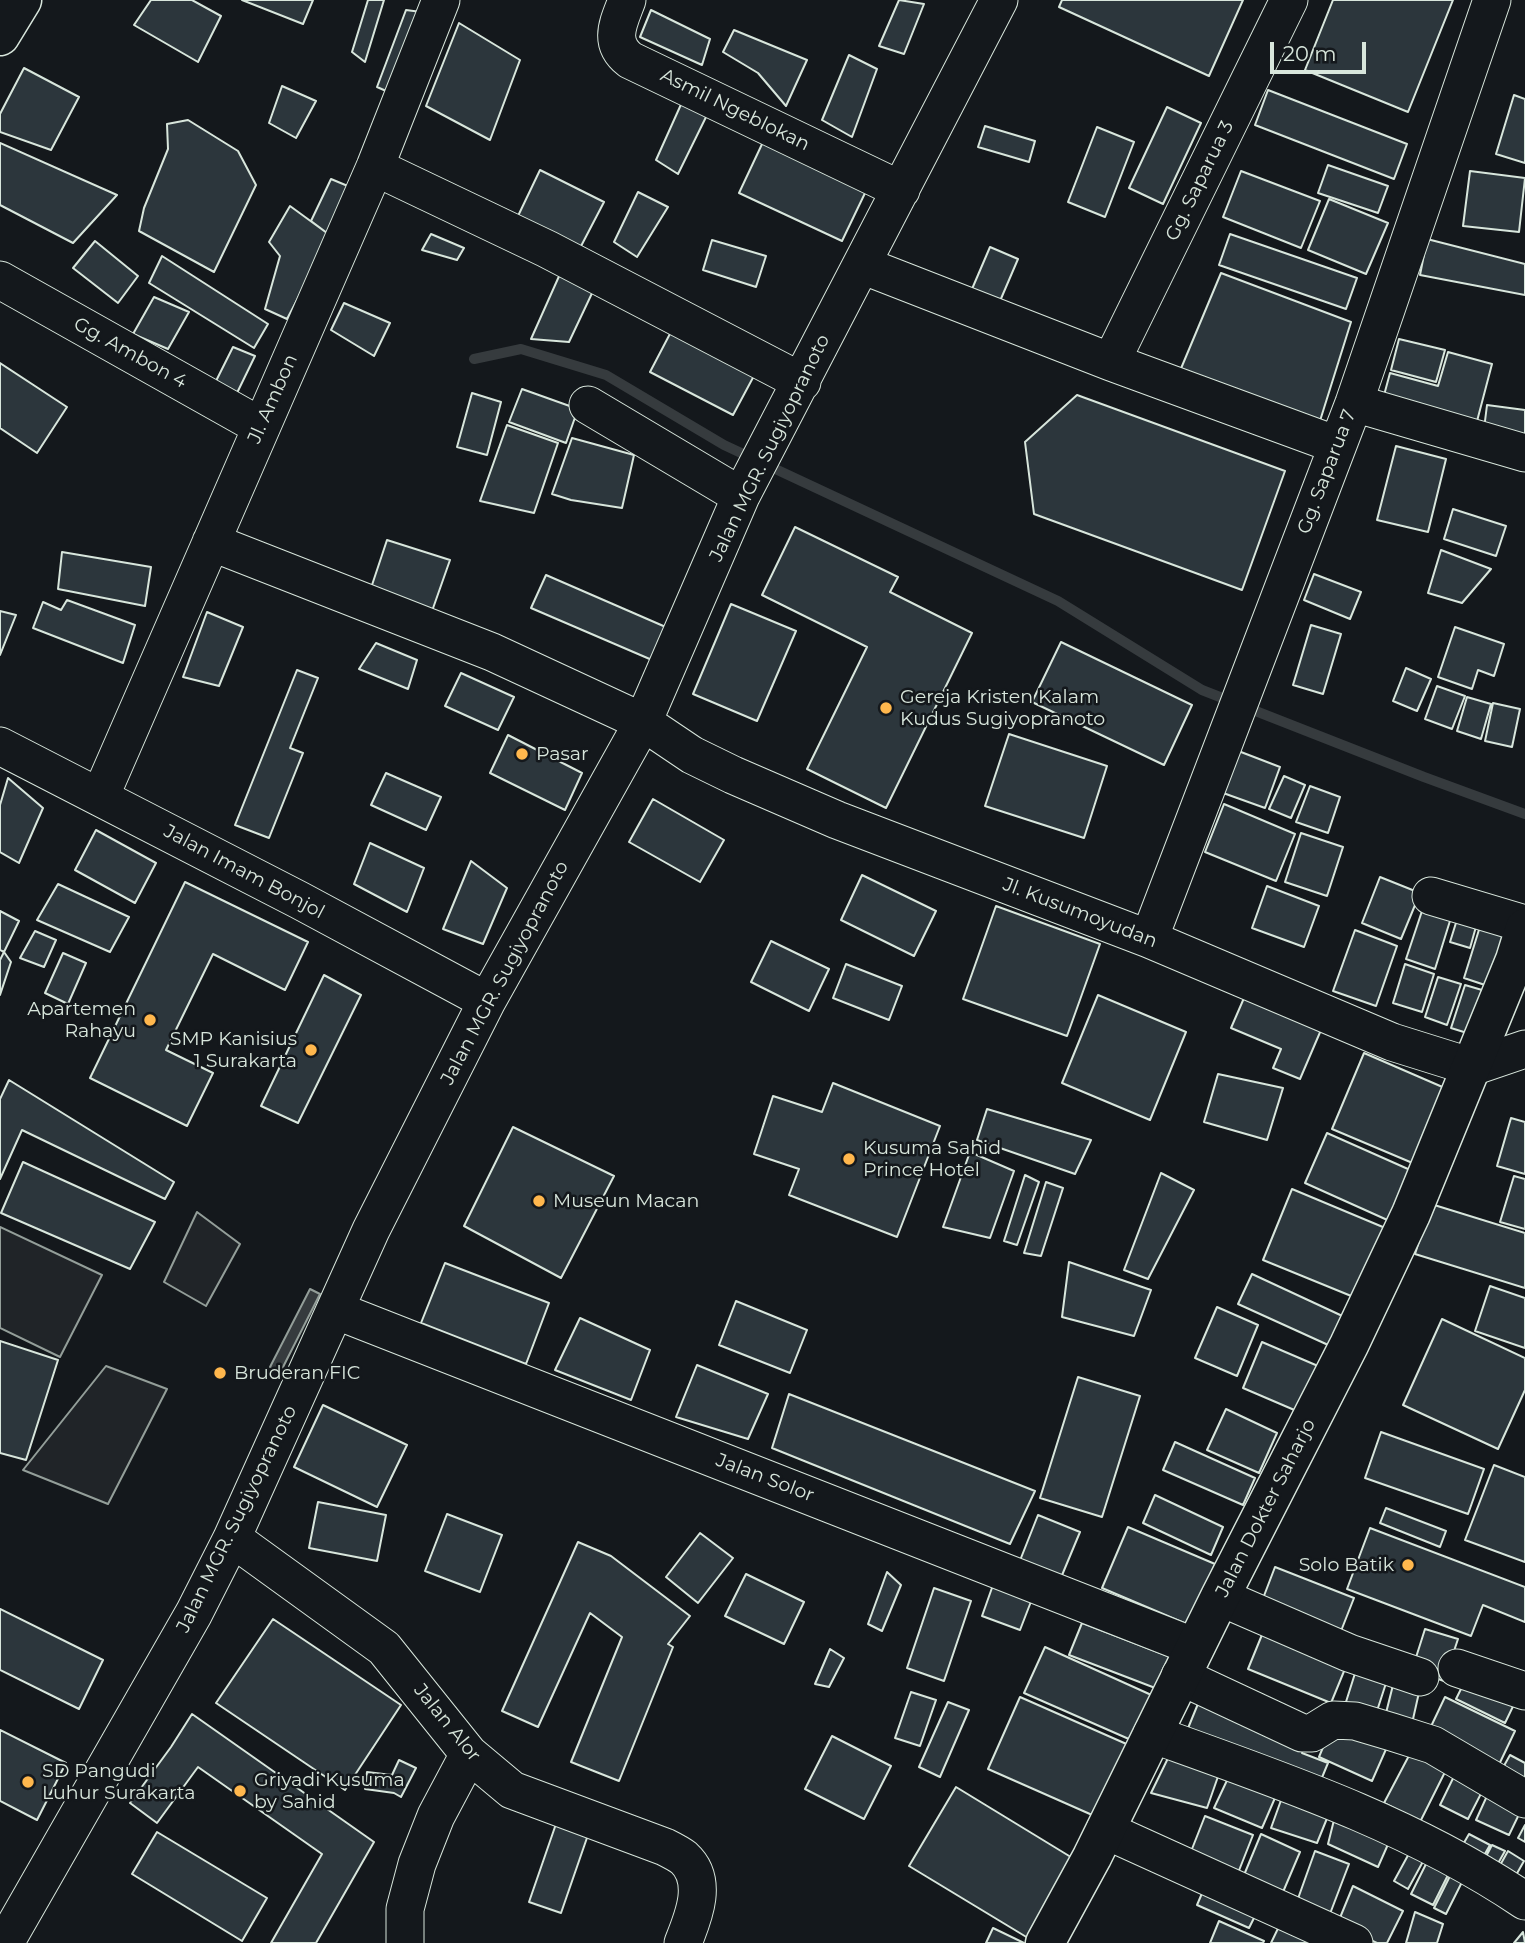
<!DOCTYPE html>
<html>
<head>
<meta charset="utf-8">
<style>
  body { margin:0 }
  #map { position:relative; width:1525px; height:1943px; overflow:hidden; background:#14181c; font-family:Montserrat,sans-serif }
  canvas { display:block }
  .scale { position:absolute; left:1270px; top:42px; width:96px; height:32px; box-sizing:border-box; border:4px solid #d8e6dc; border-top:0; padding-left:9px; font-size:21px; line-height:24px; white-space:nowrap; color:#d8e6dc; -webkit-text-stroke:5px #14181c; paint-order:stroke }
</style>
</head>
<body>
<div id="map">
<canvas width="1525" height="1943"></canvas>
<div class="scale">20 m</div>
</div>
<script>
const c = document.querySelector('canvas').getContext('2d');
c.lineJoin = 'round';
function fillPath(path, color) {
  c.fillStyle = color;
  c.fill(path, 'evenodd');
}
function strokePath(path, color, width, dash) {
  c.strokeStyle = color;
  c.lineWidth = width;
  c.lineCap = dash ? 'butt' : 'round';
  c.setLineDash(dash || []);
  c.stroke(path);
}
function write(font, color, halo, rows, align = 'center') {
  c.font = font + ' Montserrat,sans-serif';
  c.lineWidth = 5;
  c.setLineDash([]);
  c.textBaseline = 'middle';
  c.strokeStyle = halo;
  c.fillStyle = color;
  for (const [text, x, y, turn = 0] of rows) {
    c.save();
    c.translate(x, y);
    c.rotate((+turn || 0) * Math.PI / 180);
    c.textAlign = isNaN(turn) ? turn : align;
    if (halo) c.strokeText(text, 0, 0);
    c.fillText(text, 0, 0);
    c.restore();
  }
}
const green = new Path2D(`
  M197,1212l43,32 -34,62 -42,-24z
  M0,1227l102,48 -42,82 -60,-29z
  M106,1366l61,23 -59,115 -85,-34z`);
const water = new Path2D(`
  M310,1289l10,5 -40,79 -10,-6z`);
const stream = new Path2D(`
  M474,359l47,-10 85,26 118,70 334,156 144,89 222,87 101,37`);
const building = new Path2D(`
  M151,0h41l29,16 -23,46 -64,-37z
  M242,0h71l-10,24z
  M368,0h16l-19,62 -13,-10z
  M899,0l25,4 -20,50 -25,-8z
  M1062,0h181l-34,76 -150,-69z
  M1333,0h120l-45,112 -103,-42z
  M406,10l15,2 -28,82 -16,-7z
  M651,10l59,29 -8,26 -62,-28z
  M459,23l61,37 -30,80 -64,-34z
  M734,30l73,30 -21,46 -28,-33 -35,-21z
  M849,55l28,14 -25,68 -30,-17z
  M24,68l55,29 -28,53 -51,-18v-18z
  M282,86l34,15 -20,37 -27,-15z
  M1268,90l139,54 -13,35 -139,-54z
  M1514,95l11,4v64l-29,-9z
  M683,100l25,13 -30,61 -22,-14z
  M1167,107l34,16 -38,81 -34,-16z
  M188,120l50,31 18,34 -42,87 -75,-41 5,-23 24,-59 -1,-25z
  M985,126l50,15 -6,21 -51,-15z
  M1097,127l37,15 -29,75 -37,-15z
  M763,142l103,49 -24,50 -103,-48z
  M0,143l117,52 -44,48 -73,-38z
  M1328,165l60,21 -10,27 -60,-20z
  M540,170l64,32 -25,48 -61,-34z
  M1241,171l79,30 -19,47 -78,-31z
  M1470,171l55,7 -6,54 -56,-6z
  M331,179l24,10 -24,47 -20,-15z
  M638,192l30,15 -31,50 -23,-15z
  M1329,199l59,24 -22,51 -58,-24z
  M290,206l41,30 -44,83 -22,-10 15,-53 -11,-14z
  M431,234l33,14 -7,12 -35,-10z
  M1230,234l127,44 -11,31 -127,-44z
  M1427,239l98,25v31l-105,-20z
  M712,240l54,16 -10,31 -53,-17z
  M95,241l43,35 -20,27 -45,-35z
  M990,247l28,12 -18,42 -28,-12z
  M162,256l106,68 -14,24 -105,-65z
  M1221,273l130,49 -32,102 -142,-46z
  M560,274l34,15 -25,53 -38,-3z
  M154,297l35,15 -21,37 -35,-15z
  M344,303l46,20 -16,33 -43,-26z
  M673,328l83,44 -23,43 -83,-43z
  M1399,339l46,11 -9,32 -45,-12z
  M233,347l22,9 -19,39 -22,-10z
  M1448,352l44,12 -16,61 -93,-26 7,-26 48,13z
  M0,363l67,44 -30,46 -37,-25z
  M522,389l56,20 -12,34 -57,-21z
  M472,393l29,9 -14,53 -30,-8z
  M1077,395l208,76 -43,119 -208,-76 -9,-72z
  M1487,405l38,5v25l-41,-6z
  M507,425l51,18 -24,70 -54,-12z
  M572,438l62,17 -12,53 -51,-8 -19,-6z
  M1396,446l50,13 -18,73 -51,-12z
  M1453,509l53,17 -10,30 -52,-17z
  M795,527l103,50 -8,15 82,41 -86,175 -79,-39 60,-122 -105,-52z
  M387,540l63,20 -19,54 -61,-23z
  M1441,550l50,19 -29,34 -34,-10z
  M62,552l89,15 -6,39 -87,-17z
  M1314,574l47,18 -11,27 -46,-19z
  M546,575l122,53 -16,32 -121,-52z
  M67,600l68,25 -12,38 -90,-35 10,-26 18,8z
  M731,604l65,27 -39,90 -64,-27z
  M0,611l16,4 -16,40z
  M207,612l36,15 -24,59 -36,-9z
  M1311,625l30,9 -18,60 -30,-9z
  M1455,627l49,17 -10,32 -16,-6 -6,19 -34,-12z
  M1061,642l131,63 -28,60 -132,-63z
  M376,643l41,17 -9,29 -49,-20z
  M1406,668l25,11 -14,32 -24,-10z
  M297,670l21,8 -28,70 13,5 -34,85 -34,-13z
  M461,673l53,24 -16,33 -53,-24z
  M1437,686l28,10 -13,33 -27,-10z
  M1467,697l24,7 -10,35 -24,-8z
  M1493,703l27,6 -8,38 -27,-6z
  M1009,734l98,32 -23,72 -99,-32z
  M508,735l74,38 -17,37 -75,-37z
  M1228,747l52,20 -15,41 -53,-19z
  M386,773l55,24 -15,33 -55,-25z
  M1284,776l21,9 -14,33 -22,-9z
  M8,778l35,30 -24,55 -19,-11v-47z
  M1310,786l30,11 -12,36 -32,-11z
  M653,799l71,41 -24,42 -71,-40z
  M1224,804l71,30 -19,47 -71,-29z
  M96,830l60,33 -21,40 -60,-33z
  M1301,833l42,14 -16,49 -42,-14z
  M370,843l54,25 -17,44 -53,-28z
  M471,861l36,27 -24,56 -40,-15z
  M862,875l74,36 -22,45 -73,-36z
  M1380,877l40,16 -19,46 -39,-16z
  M185,882l123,60 -23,48 -72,-36 -47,96 47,23 -26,53 -97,-48z
  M58,884l71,33 -19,35 -73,-32z
  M1267,886l52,20 -15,41 -52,-19z
  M1426,899l28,9 -19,61 -29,-10z
  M996,906l104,38 -33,92 -104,-37z
  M1460,910l19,6 -9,32 -20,-6z
  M0,911l19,10 -15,31 -4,-2z
  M1482,920l24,7 -18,59 -24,-8z
  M1355,930l42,16 -21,60 -43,-15z
  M35,931l21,9 -12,27 -24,-9z
  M771,941l58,28 -20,42 -58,-29z
  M4,952l7,10 -11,33v-35z
  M63,953l23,10 -18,41 -23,-11z
  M846,964l56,22 -13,34 -56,-22z
  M1405,964l29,10 -12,38 -29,-9z
  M324,975l37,20 -63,128 -37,-17z
  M1438,977l23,7 -14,41 -22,-8z
  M1465,985l17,5 -15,43 -16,-5z
  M1098,995l88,37 -36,88 -88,-37z
  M1244,998l77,32 -21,49 -27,-11 8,-19 -50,-21z
  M1364,1053l90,39 -32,75 -90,-38z
  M1218,1074l65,14 -16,52 -63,-18z
  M9,1080l165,102 -9,17 -143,-69 -22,49v-80z
  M833,1083l107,43 -43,111 -108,-42 10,-26 -45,-15 19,-58 49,16z
  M987,1109l104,31 -16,34 -98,-34z
  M1511,1118l14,4v52l-28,-8z
  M513,1127l101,49 -53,102 -97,-52z
  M1327,1133l90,40 -23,50 -89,-40z
  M970,1152l44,19 -24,67 -47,-11z
  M23,1162l132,60 -25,47 -129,-56z
  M1161,1173l33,17 -46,89 -24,-9z
  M1025,1175l14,7 -22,63 -13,-4z
  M1514,1176l11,3v50l-25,-7z
  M1046,1182l17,6 -22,68 -17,-3z
  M1292,1189l98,41 -29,70 -98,-40z
  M1431,1204l94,29v55l-110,-34z
  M1069,1262l82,28 -17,46 -72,-19z
  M445,1263l104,40 -23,61 -105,-41z
  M1252,1274l99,46 -14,29 -99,-45z
  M1490,1286l35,12v50l-50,-17z
  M736,1301l71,29 -17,43 -71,-28z
  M1217,1307l41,18 -21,51 -42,-18z
  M580,1318l70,32 -19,50 -76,-30z
  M1442,1319l83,39v32l-27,59 -95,-44z
  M0,1341l58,19 -32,100 -26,-7z
  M1262,1342l56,24 -19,46 -56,-24z
  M697,1365l71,29 -20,45 -72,-22z
  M1078,1377l62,19 -38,121 -62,-19z
  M789,1394l246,97 -25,53 -238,-96z
  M323,1405l84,40 -30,62 -83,-40z
  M1226,1409l51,24 -18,40 -52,-23z
  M1381,1432l103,37 -16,45 -103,-36z
  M1175,1442l80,36 -12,27 -80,-35z
  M1494,1465l31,12v85l-60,-22z
  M1155,1495l68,32 -12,28 -68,-32z
  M318,1502l68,13 -9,46 -68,-13z
  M1386,1508l60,23 -6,16 -60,-24z
  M447,1514l55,21 -22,57 -55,-21z
  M1038,1515l42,17 -20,48 -41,-17z
  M1128,1527l87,37 -26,61 -87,-37z
  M1370,1528l155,59v35l-42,-17 -12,31 -124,-47z
  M700,1533l33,25 -35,45 -32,-26z
  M578,1542l33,14 79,60 -22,28 5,3 -54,134 -48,-19 51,-125 -32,-24 -52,114 -36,-16z
  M1275,1567l79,31 -13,33 -79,-30z
  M887,1572l14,13 -19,46 -14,-7z
  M746,1574l58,28 -20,42 -59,-28z
  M993,1585l39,14 -12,31 -38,-14z
  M934,1588l37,13 -27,80 -37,-13z
  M0,1609l103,51 -24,49 -79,-39z
  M273,1619l128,86 -56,85 -129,-87z
  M1082,1623l94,36 -13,32 -94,-36z
  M1266,1625l83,34 -18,44 -83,-34z
  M1425,1629l33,10 -14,42 -32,-11z
  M1045,1647l113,51 -20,45 -114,-50z
  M830,1649l14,9 -15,29 -14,-3z
  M1357,1667l31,10 -12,37 -31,-9z
  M1469,1673l49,23 -13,27 -49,-24z
  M1394,1681l26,7 -9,40 -27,-7z
  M911,1692l25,8 -16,46 -25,-8z
  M1202,1694l106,44 -6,15 26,10 -12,29 -132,-54z
  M1020,1697l111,49 -32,72 -111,-49z
  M1445,1697l70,34 -20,42 -70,-34z
  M948,1702l21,8 -29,67 -21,-10z
  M192,1714l182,128 -58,101h-45l51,-89 -124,-87 -41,56 -27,-20 41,-56z
  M1333,1723l54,24 -15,34 -53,-24z
  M0,1730l66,33 -29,57 -37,-19z
  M832,1736l59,30 -27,53 -59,-30z
  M1413,1748l35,18 -28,56 -36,-19z
  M1172,1750l49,18 -14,40 -56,-15z
  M1510,1755l15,8v24l-25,-14z
  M399,1760l17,8 -15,29 -7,-4 -29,-4 2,-17 25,3z
  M1460,1764l29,14 -21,41 -28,-14z
  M1230,1774l48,17 -16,37 -48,-20z
  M1492,1785l33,17 -16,33 -33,-15z
  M956,1787l123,75 -46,79 -124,-75z
  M1284,1792l46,19 -13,32 -46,-15z
  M1336,1812l57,21 -15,34 -50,-23z
  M1205,1816l48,19 -15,38 -48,-19z
  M557,1821l32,11 -28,81 -32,-11z
  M1525,1825v17l-7,-4z
  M157,1832l110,66 -25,43 -110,-67z
  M1261,1834l39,18 -17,40 -39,-17z
  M1469,1834l21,11 -12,21 -21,-11z
  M1492,1845l13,6 -13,23 -12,-6z
  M1412,1848l14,8 -18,33 -14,-8z
  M1315,1851l34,13 -21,55 -33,-12z
  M1508,1851l16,10 -13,23 -17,-8z
  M1429,1858l22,11 -18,36 -22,-11z
  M1453,1870l12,6 -19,38 -12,-6z
  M1209,1877l53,25 -13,26 -52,-23z
  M1353,1886l50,25 -16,32h-10l-40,-18z
  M1415,1912l28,12 -6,19h-31z
  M1285,1914l61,29h-75z
  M1219,1921l45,20 -1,2h-53z
  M993,1928l31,15h-38z
  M1523,1932l2,11h-11z`);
const minor = new Path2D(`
  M627,0c-8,22 -20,42 3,60l271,130
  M375,167l172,82 255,133
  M862,265l249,97 226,83
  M0,280l260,146
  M1111,362l178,-362
  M1354,403l171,50
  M588,405l153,91
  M211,542l281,110 151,70 49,33 41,20 104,45 312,119 243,103 80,25 53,-18
  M0,746l299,154 188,101
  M100,797l275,-630 66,-167
  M1431,896l94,28
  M1149,939l205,-536 138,-403
  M335,1310l860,337
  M232,1538l152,110 85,106 43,36 153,57c6,3 14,7 19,11 25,23 9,60 -1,85
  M1220,1597l129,56 71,24
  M1457,1668l68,23
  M1180,1676l122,57h10l21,-13 22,1 37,11 41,13 92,54
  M1152,1734c128,46 259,90 373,167
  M1105,1830l249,113
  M5,1943l189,-330 38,-75 139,-308 116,-229 156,-279 98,-226 258,-496
  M405,1943v-34l12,-45 19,-48 33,-62`);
const major = new Path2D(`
  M0,36l22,-36
  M1045,1943l47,-86 128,-260 129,-252 62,-131 104,-254 10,-32`);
const markers = [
  [886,708,7,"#ffb74d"],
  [522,754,7,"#ffb74d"],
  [150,1020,7,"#ffb74d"],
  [311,1050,7,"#ffb74d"],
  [849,1159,7,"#ffb74d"],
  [539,1201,7,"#ffb74d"],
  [220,1373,7,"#ffb74d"],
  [1408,1565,7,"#ffb74d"],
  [28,1782,7,"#ffb74d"],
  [240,1791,7,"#ffb74d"]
];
const streetNames = [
  ["Asmil Ngeblokan",735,110,26],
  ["Gg. Saparua 3",1200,181,-64],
  ["Gg. Ambon 4",130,353,29],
  ["Jl. Ambon",273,399,-66],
  ["Jalan MGR. Sugiyopranoto",770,448,-64],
  ["Gg. Saparua 7",1327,472,-69],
  ["Jalan Imam Bonjol",244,872,28],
  ["Jl. Kusumoyudan",1080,913,21],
  ["Jalan MGR. Sugiyopranoto",505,973,-62],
  ["Jalan Solor",765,1478,21],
  ["Jalan Dokter Saharjo",1266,1508,-63],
  ["Jalan MGR. Sugiyopranoto",237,1519,-64],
  ["Jalan Alor",447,1723,51]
];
const poiNames = [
  ["Gereja Kristen Kalam",900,697],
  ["Kudus Sugiyopranoto",900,719],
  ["Pasar",536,754],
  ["Apartemen",136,1009,"right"],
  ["Rahayu",136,1031,"right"],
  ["SMP Kanisius",297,1039,"right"],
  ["1 Surakarta",297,1061,"right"],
  ["Kusuma Sahid",863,1148],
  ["Prince Hotel",863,1170],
  ["Museun Macan",553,1201],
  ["Bruderan FIC",234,1373],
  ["Solo Batik",1394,1565,"right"],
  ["SD Pangudi",42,1771],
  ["Luhur Surakarta",42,1793],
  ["Griyadi Kusuma",254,1780],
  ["by Sahid",254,1802]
];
fillPath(green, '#202428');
strokePath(green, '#939e99', 2);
fillPath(water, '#363b3e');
strokePath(water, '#939e99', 2);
strokePath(stream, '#363b3e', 10);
fillPath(building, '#2c363c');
strokePath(building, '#d8e6dc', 2);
strokePath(minor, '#d8e6dc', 39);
strokePath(major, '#d8e6dc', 41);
strokePath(minor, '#14181c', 37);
strokePath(major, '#14181c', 38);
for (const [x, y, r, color] of markers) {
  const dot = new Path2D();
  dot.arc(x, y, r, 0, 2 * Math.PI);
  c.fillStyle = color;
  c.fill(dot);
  strokePath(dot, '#14181c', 2.5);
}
write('19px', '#d8e6dc', '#14181c', streetNames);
write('19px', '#d8e6dc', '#14181c', poiNames, 'left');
</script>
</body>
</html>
